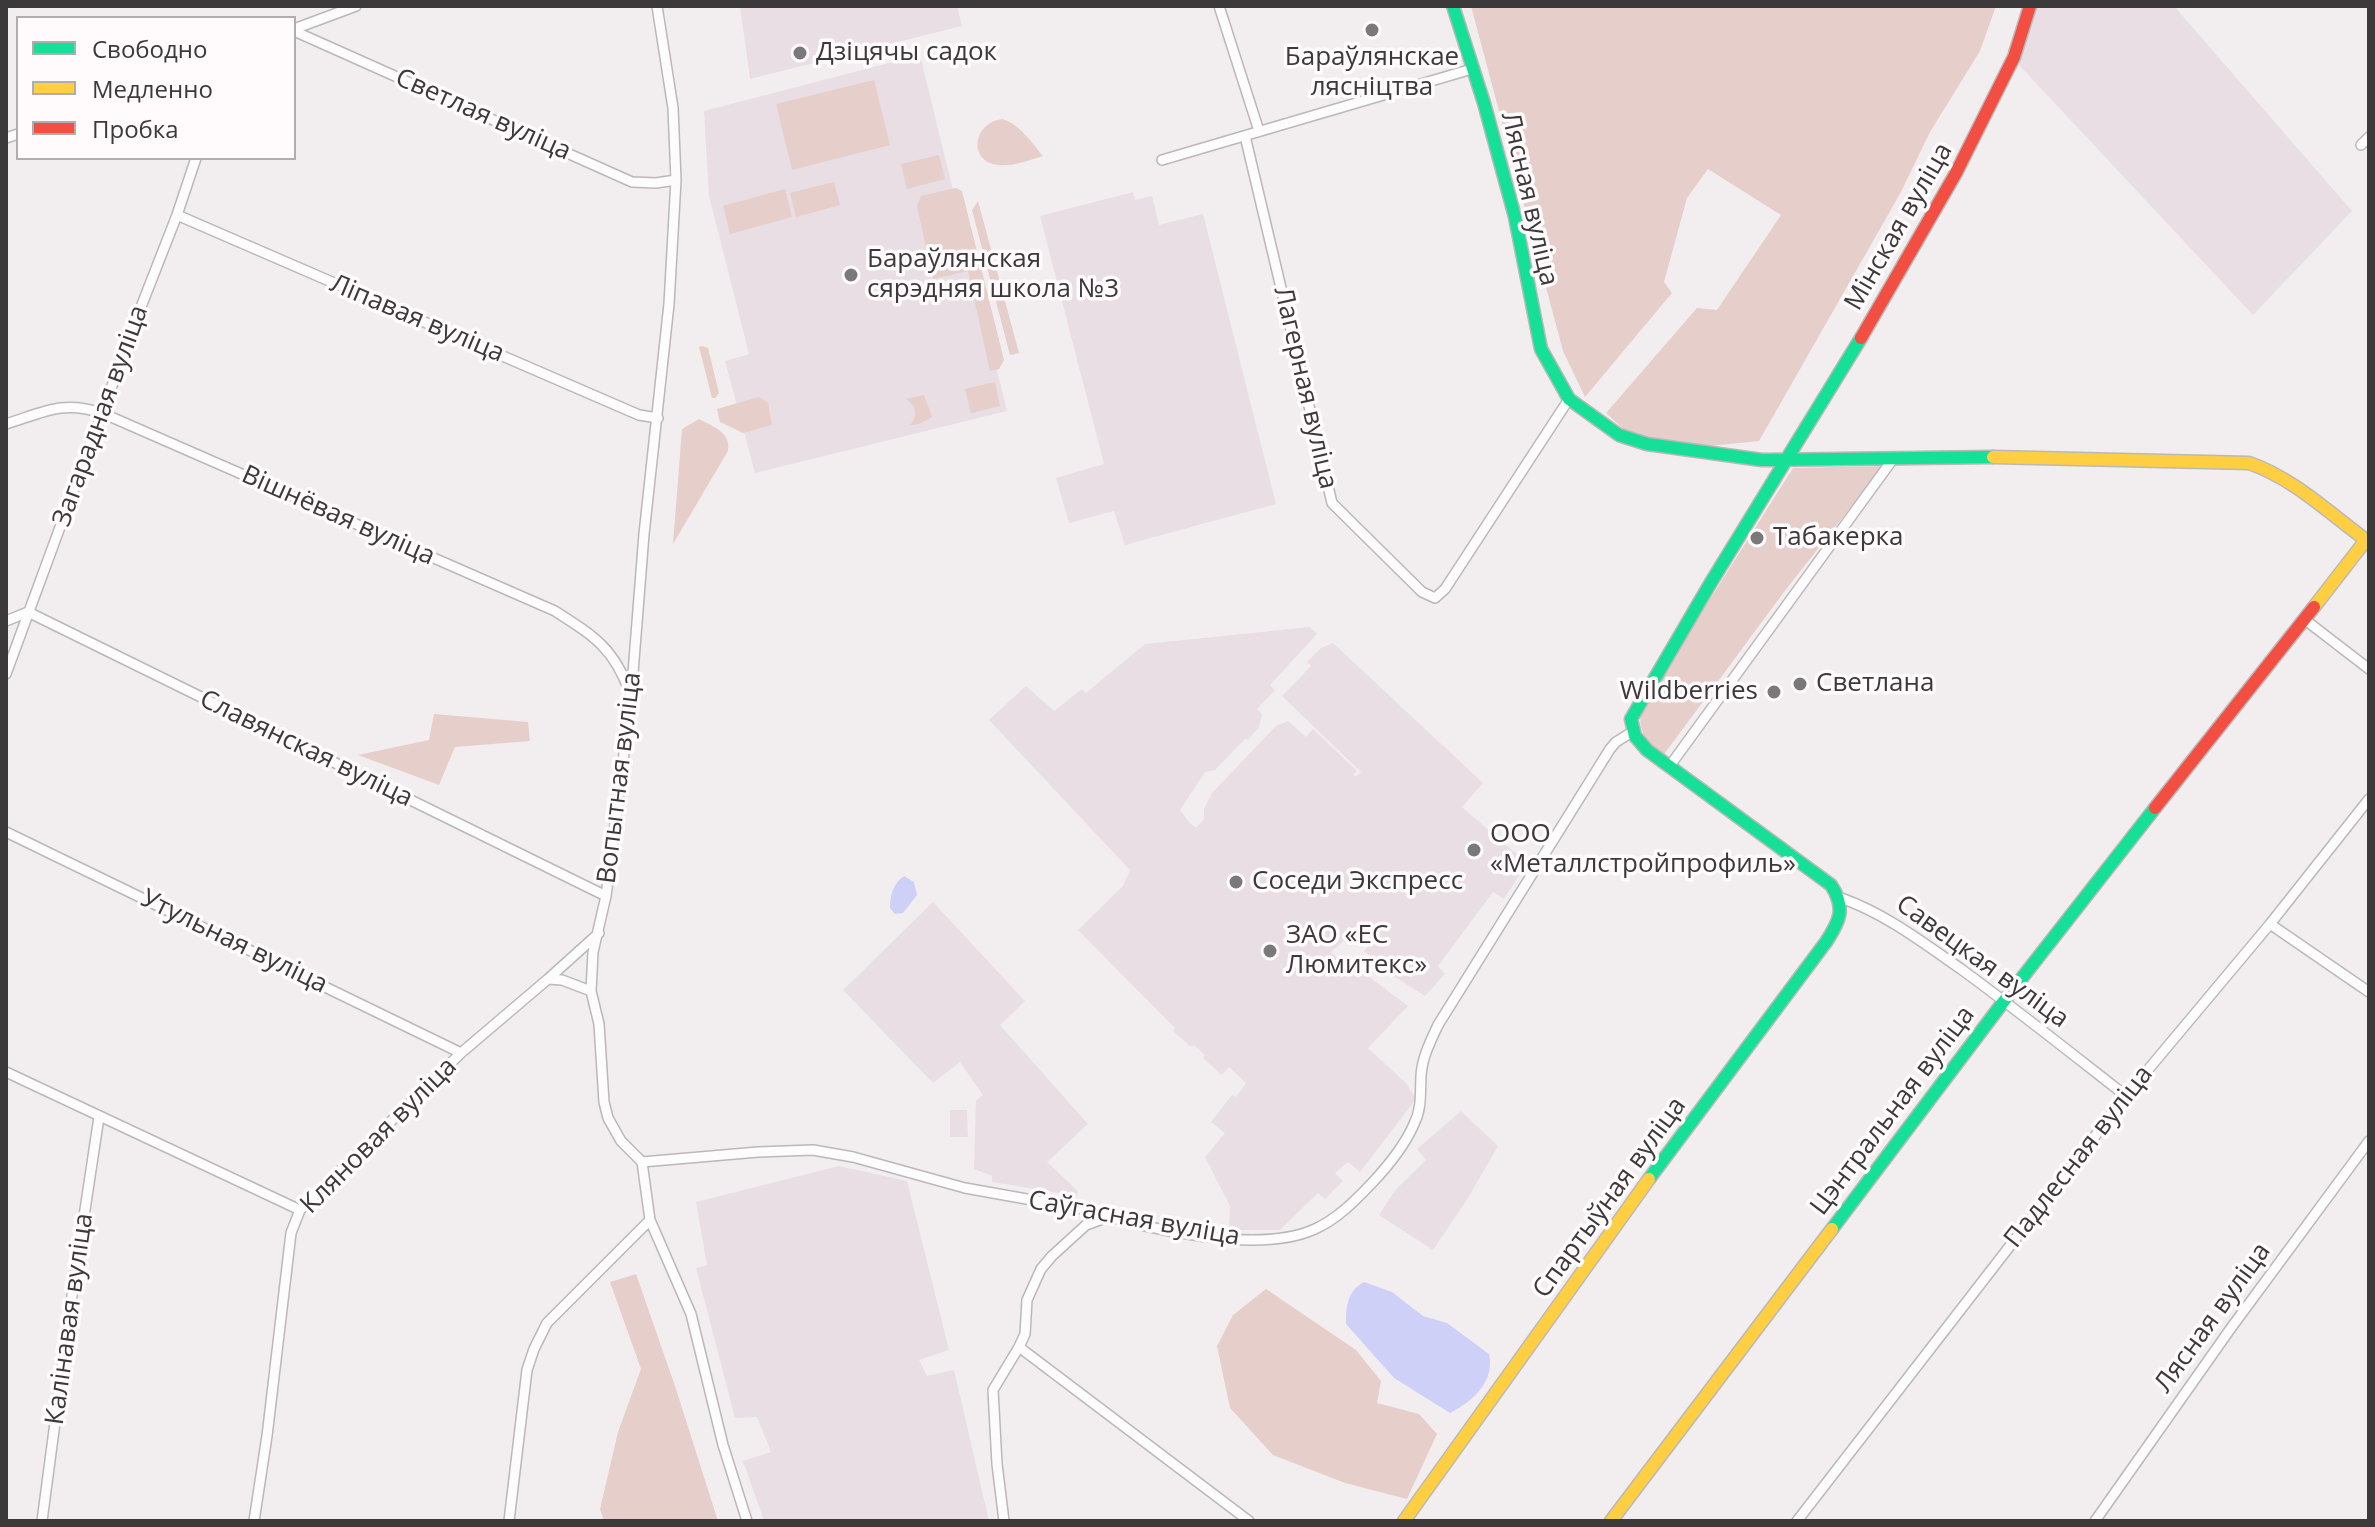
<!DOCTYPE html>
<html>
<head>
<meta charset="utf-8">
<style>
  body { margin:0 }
  #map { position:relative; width:2375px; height:1527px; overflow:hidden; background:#f2eef0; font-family:"Open Sans",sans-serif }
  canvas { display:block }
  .frame { position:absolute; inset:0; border:8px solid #3b393a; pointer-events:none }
  .legend { position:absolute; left:16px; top:16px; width:280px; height:144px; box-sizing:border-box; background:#fffbfd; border:2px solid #b1adaf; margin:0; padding:10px 14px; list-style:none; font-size:24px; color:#3b393a }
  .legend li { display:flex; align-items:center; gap:16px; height:40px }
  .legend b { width:40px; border:2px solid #b1adaf }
</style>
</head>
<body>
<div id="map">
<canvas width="2375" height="1527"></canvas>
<div class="frame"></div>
<ul class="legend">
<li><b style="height:10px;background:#16e098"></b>Свободно</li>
<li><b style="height:10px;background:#ffcf43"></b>Медленно</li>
<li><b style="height:10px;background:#f24e42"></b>Пробка</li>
</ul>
</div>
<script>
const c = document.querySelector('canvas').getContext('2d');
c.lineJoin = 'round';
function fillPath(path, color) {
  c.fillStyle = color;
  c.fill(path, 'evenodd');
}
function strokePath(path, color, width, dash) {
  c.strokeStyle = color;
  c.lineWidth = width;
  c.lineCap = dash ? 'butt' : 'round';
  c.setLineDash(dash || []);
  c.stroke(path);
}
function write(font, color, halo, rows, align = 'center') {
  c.font = font + ' "Open Sans",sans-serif';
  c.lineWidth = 7;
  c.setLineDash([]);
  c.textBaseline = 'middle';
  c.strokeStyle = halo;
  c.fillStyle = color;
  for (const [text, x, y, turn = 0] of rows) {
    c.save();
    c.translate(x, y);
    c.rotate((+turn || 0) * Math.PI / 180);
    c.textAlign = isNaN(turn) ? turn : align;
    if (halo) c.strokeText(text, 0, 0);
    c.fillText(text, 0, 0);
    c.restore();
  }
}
const built = new Path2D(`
  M740,6h217l5,20 -212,53z
  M2033,6h141l178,205 -99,104 -234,-250z
  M920,55l87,356 -252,62 -30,-112 24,-7 -40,-158 -5,-85z
  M1133,192l2,8 17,-4 7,29 44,-11 73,290 -151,41 -11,-34 -45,12 -13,-45 48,-14 -64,-248z
  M1310,627l7,7 -47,51 5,5 -18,19 5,5 -3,13 -11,13 -2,-2 -31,32 -10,2 -25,38 9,12 7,6 8,-9v-10l8,-16 64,-67 12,-5 18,16 7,-8 44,42 -4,4 4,1 4,-4 -79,-76 29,-30 -4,-4 14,-14 12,-5 150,140 -21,24 58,50v17l-16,25 -11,-7 -55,74 7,8 -20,22 -38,-24 -23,-21 5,-5 -15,-14 -23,20 27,26 6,-5 44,33 -40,42 38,35 10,16 -56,73 -12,-10 -13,11 8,8 -18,18 -7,-6 -38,37h-44l-7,-4 1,-20 -25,-49 20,-24 -14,-11 21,-27 4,2 10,-14 -17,-16 -7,8 -19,-17 2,-3 -11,-10 -3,2 -18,-16 2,-3 -97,-98 45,-44 7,-16 -141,-150 37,-34 28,25 28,-22 4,4 59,-49z
  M933,902l92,99 -25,24 88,99 -41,38 31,29 -2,7 -11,-4 -73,-12v-6l-18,-7 2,-69 7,-5 -23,-33 -27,21 -90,-93z
  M950,1110h17l1,27h-18z
  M1461,1111l37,35 -30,52 -35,52 -54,-35 17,-26 30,-29 -9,-11z
  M839,1166l68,15 42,169 -30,10 8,16 27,-6 35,151h-225l-21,-60 28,-9 -14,-35 -22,1 -39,-150 11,-3 -11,-63z`);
const green = new Path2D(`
  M1471,6h525l-16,45 -50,81 -29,60 -142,249 -59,6 -68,-10 -26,-24 91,-105 20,2 64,-95 -73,-46 -21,29 -23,84 8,11 -87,104 -22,-46z
  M874,80l16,65 -98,25 -16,-66z
  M1002,119c18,5 29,23 41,37 -14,4 -30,11 -45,9 -30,-3 -26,-42 4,-46z
  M939,155l6,24 -38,10 -6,-25z
  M834,182l6,23 -44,12 -6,-24z
  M956,188l6,3 42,169 -5,9 -9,2 -22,-100 -35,8 -16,-73 4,-10z
  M785,189l7,28 -62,17 -7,-28z
  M978,201l41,152 -9,2 -38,-145z
  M702,346l6,2 11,45 -4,5h-3l-13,-51z
  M995,382l5,24 -29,7 -6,-24z
  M924,395l8,22 -13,7 -9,1c9,-10 6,-19 -4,-26z
  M759,397l9,6 4,22 -29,8 -23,-11 -3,-13z
  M699,419c15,8 32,13 29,32l-55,93 9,-115z
  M1883,466l-99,126 -122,165c-16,-19 -27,-26 -19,-52l150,-237z
  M434,714l94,8 2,19 -75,6 -16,38 -81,-30 71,-15z
  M636,1274l39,112 43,135h-114l-4,-12 18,-77 23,-63 -31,-87z
  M1266,1289l90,61 25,31 -4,22 42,11 18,20 -30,65 -62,-16 -72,-28 -43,-47 -13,-62 16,-31z`);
const water = new Path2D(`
  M904,876l10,6 3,13 -14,18 -8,1 -5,-6c0,-13 3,-24 14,-32z
  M1364,1282l28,10 31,24 24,7 42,31c6,28 -16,47 -39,59l-56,-35 -48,-54c0,-17 1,-33 18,-42z`);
const street = new Path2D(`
  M657,6l16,102 3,72 -7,124 -25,230 -13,164 -25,198 -13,56 -2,39 8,33 5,78 4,16 13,23 21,21 8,58 41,94 32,131 24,76
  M1219,6l40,125
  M294,29l62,-23
  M294,31l338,151 24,1 20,-3
  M1245,136l87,367 90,89 13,6 10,-9 124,-190
  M6,138l12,-4
  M2361,145l8,-8
  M1162,160l310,-91
  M177,215l462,200 19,3
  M6,424c38,-12 56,-24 96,-11l453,198c39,25 59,37 75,82
  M2304,619l65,50
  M6,621l22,-9 578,284
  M6,674l135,-367 36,-92 19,-57
  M1669,767l224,-308
  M6,832l455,221
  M1841,898c45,16 81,44 120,71 56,41 110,84 165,127
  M2270,924l99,68
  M548,979l51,-46
  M6,1072l294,138
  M642,1162l116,-10 55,-2 40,7 112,31 123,22c58,19 170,45 227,19 22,-10 40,-28 57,-46 17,-18 32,-36 42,-59 8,-16 6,-30 7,-48 1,-18 9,-34 17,-51l172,-276 6,-7 16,-10
  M1019,1347l230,174
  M42,1521l28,-212 29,-192
  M254,1521l13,-85 24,-203 9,-23 161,-157 87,-74 14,1 29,11
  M509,1521l18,-151 7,-21 13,-26 103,-103
  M1004,1521l-7,-57 -4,-74 26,-43 6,-13 2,-34 14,-31 11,-13 34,-31 22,-8
  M1797,1521l329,-425 144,-172 99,-125
  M2095,1521l136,-193 138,-187`);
const fast = new Path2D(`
  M1453,6l31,97 31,114 26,132 28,50 50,36 28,9 115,16 231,-3
  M1649,1179l177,-237c14,-21 20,-34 5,-57l-184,-135 -12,-14 -4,-17 79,-135 151,-246
  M1832,1229l172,-228 151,-193`);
const slow = new Path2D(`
  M1993,457l256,6c44,15 80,50 117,77l-52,67
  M1404,1521l245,-342
  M1611,1521l221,-292`);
const jam = new Path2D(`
  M1861,338l95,-165 58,-116 16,-51
  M2155,808l159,-201`);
const markers = [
  [1372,30,8,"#7b787a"],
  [800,53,8,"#7b787a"],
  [851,275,8,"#7b787a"],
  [1757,538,8,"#7b787a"],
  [1800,684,8,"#7b787a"],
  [1774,692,8,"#7b787a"],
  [1474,850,8,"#7b787a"],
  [1236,882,8,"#7b787a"],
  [1270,951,8,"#7b787a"]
];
const poiNames = [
  ["Дзіцячы садок",816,53],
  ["Бараўлянскае",1372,58,"center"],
  ["лясніцтва",1372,88,"center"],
  ["Бараўлянская",867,260],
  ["сярэдняя школа №3",867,290],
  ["Табакерка",1773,538],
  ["Светлана",1816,684],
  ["Wildberries",1758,692,"right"],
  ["ООО",1490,835],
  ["«Металлстройпрофиль»",1490,865],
  ["Соседи Экспресс",1252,882],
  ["ЗАО «ЕС",1286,936],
  ["Люмитекс»",1286,966]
];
const streetNames = [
  ["Светлая вуліца",483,115,24],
  ["Лясная вуліца",1529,199,77],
  ["Мінская вуліца",1899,227,-60],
  ["Ліпавая вуліца",417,319,23],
  ["Лагерная вуліца",1305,388,77],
  ["Загарадная вуліца",101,416,-70],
  ["Вішнёвая вуліца",338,516,24],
  ["Славянская вуліца",306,749,26],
  ["Вопытная вуліца",620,778,-83],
  ["Утульная вуліца",234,942,26],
  ["Савецкая вуліца",1982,962,36],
  ["Цэнтральная вуліца",1893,1111,-53],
  ["Кляновая вуліца",379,1136,-45],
  ["Падлесная вуліца",2079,1157,-52],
  ["Спартыўная вуліца",1610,1198,-54],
  ["Саўгасная вуліца",1134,1219,10],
  ["Лясная вуліца",2213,1318,-54],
  ["Калінавая вуліца",70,1319,-82]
];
fillPath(built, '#e8dee4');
fillPath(green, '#e6ceca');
fillPath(water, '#ced0f8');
strokePath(street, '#bab8b9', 12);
strokePath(fast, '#bab8b9', 15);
strokePath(slow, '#bab8b9', 15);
strokePath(jam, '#bab8b9', 15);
strokePath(street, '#fdfcfd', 9);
strokePath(fast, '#16e098', 12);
strokePath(slow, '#ffcf43', 12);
strokePath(jam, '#f24e42', 12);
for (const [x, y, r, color] of markers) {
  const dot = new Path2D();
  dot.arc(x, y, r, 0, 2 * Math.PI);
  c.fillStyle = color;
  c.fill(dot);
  strokePath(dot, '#fffbfd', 3);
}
write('26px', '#3b393a', '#fffbfd', poiNames, 'left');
write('26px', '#3b393a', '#fffbfd', streetNames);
</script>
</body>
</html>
